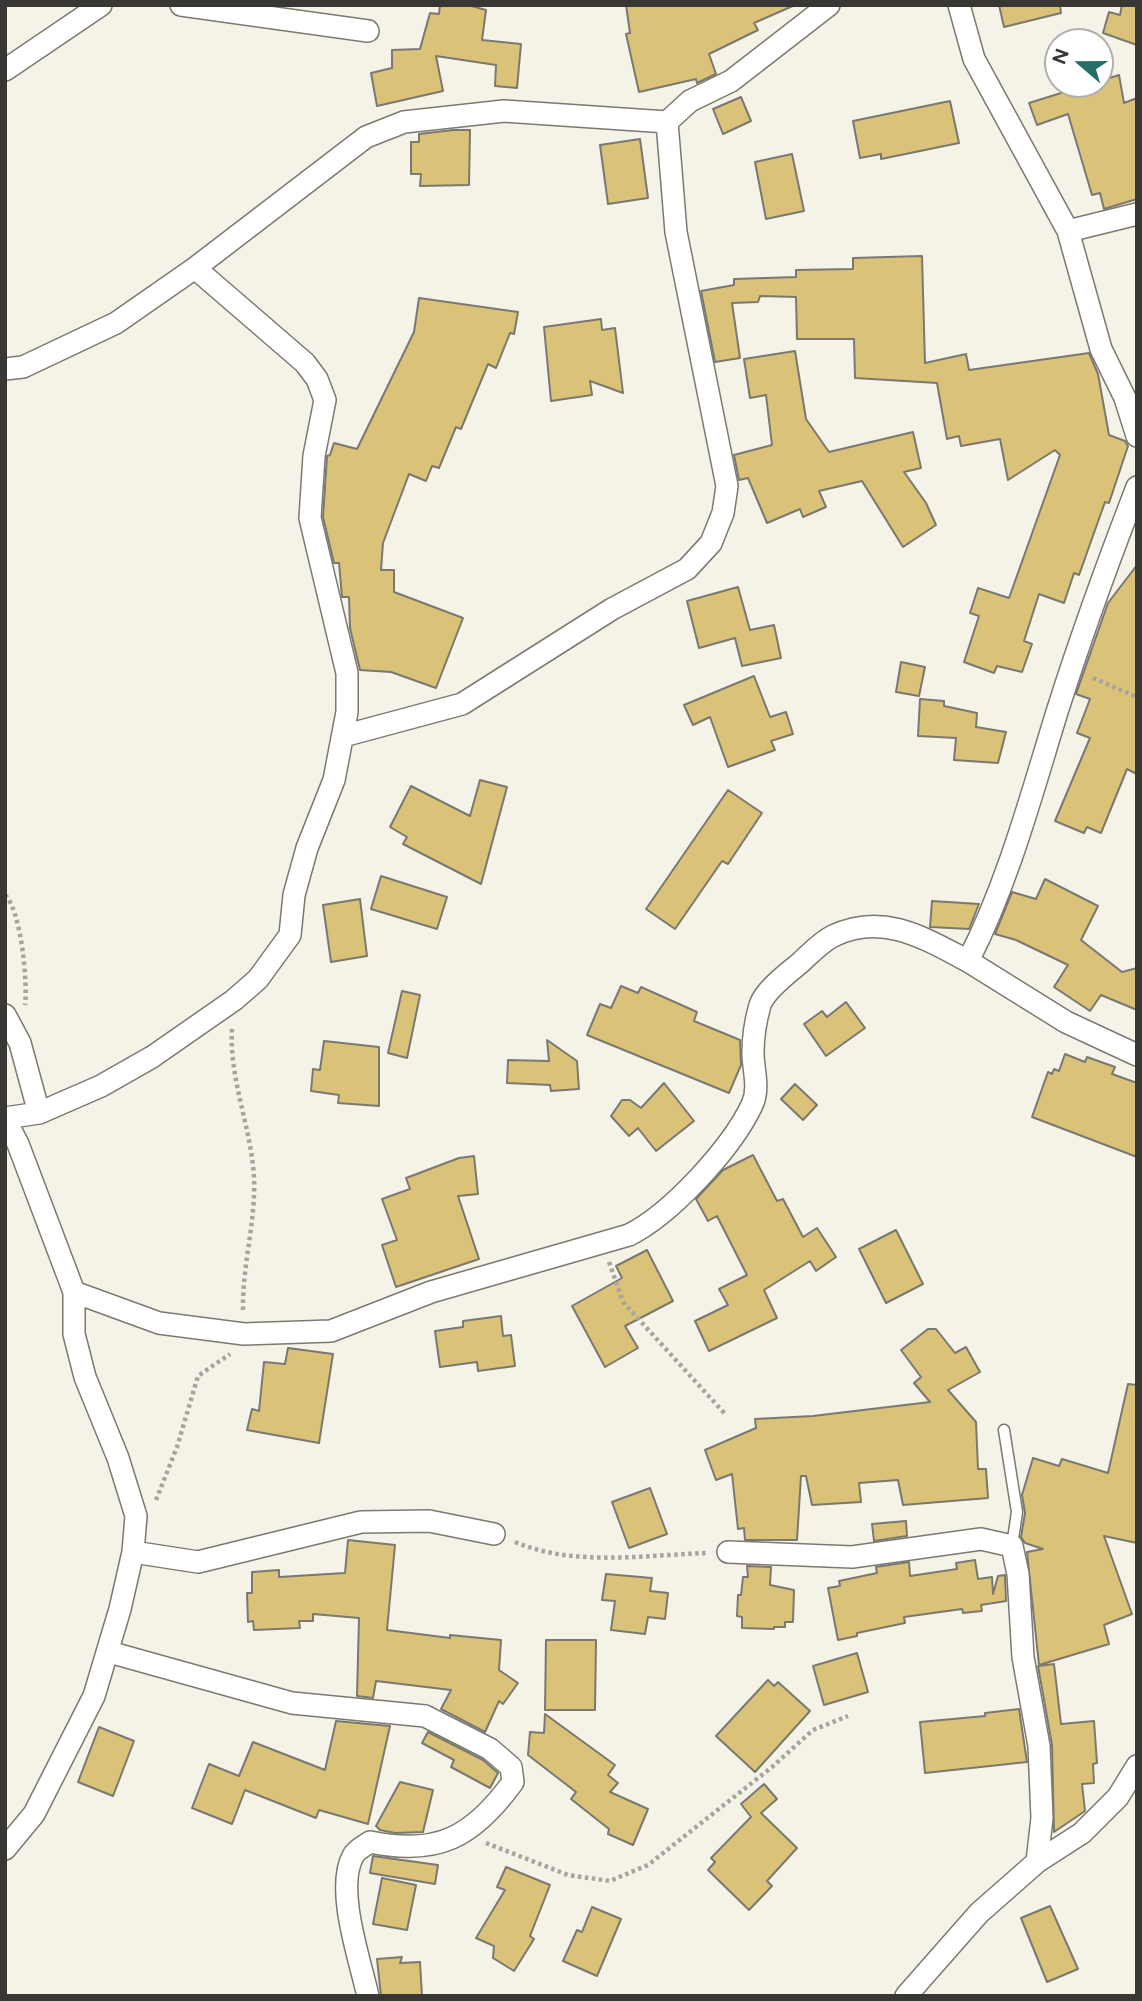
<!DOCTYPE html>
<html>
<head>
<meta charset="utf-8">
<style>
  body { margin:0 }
  #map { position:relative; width:1142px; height:2001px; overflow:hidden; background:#f5f2e8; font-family:Figtree,sans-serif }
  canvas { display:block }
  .frame { position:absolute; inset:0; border:7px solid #383733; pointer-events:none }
  .north { position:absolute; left:1044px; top:28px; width:70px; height:70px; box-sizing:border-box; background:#fff; border:2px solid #afafad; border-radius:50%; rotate:290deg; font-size:19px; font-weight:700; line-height:28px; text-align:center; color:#383733 }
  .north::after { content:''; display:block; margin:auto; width:24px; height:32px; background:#266f69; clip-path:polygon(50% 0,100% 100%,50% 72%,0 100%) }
</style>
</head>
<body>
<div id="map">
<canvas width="1142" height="2001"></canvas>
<div class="frame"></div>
<div class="north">N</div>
</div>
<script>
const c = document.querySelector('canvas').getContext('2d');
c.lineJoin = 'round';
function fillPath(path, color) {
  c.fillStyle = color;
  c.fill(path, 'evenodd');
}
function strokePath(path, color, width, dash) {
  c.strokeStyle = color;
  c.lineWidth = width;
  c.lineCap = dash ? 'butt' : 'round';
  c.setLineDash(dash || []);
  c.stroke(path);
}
const building = new Path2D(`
  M440,5h28l18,5 -4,30 39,4 -4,44 -22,-2 1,-21 -60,-9 7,35 -66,15 -6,-33 21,-5v-18l28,-1 10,-36 9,1z
  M626,5h169l-41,18 4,7 -49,24 7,20 -19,9 -1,-4 -57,13 -13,-58 4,-1z
  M999,5h61l1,8 -57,14z
  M1122,5h15v40l-34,-12 6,-21 11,3z
  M1119,75l5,28 13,-5v101l-33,10 -4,-16 -8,2 -24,-81 -31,11 -8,-22 61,-19h10v-3z
  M741,97l10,24 -28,13 -10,-25z
  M950,101l9,42 -78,16v-5l-21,4 -7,-37z
  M453,130h17l-1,55 -49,1 1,-12h-10v-32h8v-8z
  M640,139l8,59 -40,6 -8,-59z
  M792,154l12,57 -38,8 -11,-57z
  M922,256l3,107 41,-9 3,16 120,-17 9,21 11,61 16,6 3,5 -19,57 -4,-1 -26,73 -5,-2 -10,30 -25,-9 -15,47 8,3 -10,28 -25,-6 -3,7 -30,-11 15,-46 -9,-3 8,-25 31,10 51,-143 -5,-5 -47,30 -8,-41 -39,7 -2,-10 -12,3 -10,-56 -82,-5 -1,-39h-57l-1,-42 -36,-1 -2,6 -26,1 8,55 -25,4 -14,-71 33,-6v-6l62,-2v-7l57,-1v-11z
  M419,298l99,14 -4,22 -4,-1 -14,35 -8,-4 -27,65 -5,-2 -17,41 -7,-2 -6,15 -17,-7 -26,69 -2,27h13v22l69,26 -27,70 -45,-16 -31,-2 -10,-42 -1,-31h-7l-3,-34h-5l-11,-46 4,-61 3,-1 4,-12 23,6 57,-117z
  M601,319l1,11 13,-2 8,65 -33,-12 2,14 -41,6 -7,-74z
  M795,351l11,68 23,33 84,-20 8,36 -17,4 22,31 10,22 -33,22 -41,-66 -43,10 7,16 -23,10 -3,-8 -33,14 -19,-45 -9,2 -5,-25 38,-10 -6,-50 -16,3 -6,-39z
  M1137,565v209l-10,-5 -26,64 -14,-6 -3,6 -29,-12 35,-83 -13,-5 13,-34 -14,-5 32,-91z
  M738,587l12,43 24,-5 7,33 -39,8 -7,-28 -36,10 -12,-47z
  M901,662l24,5 -6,29 -23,-4z
  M754,676l16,41 16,-5 7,22 -22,7 4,9 -47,17 -18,-50 -17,8 -9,-20z
  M920,699l24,2v5l33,7 -1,14 30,5 -8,31 -44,-3 2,-22 -38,-2z
  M480,780l27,7 -26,97 -78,-40 4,-7 -17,-10 21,-41 59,30z
  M728,790l34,23 -34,51 -6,-3 -47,68 -29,-20z
  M381,876l66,21 -10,32 -66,-20z
  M1045,879l53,27 -17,34 41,32 15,-4v42l-36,-15 -11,16 -36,-24 14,-22 -52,-25 -21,-6 17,-42 24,7z
  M360,899l7,57 -36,6 -8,-57z
  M932,901l47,3 -10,25 -39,-2z
  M621,986l17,7 3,-6 56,25 -3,9 46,19 1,25 -12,28 -142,-58 13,-31 11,4z
  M402,991l18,4 -13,63 -19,-5z
  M846,1002l19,26 -39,28 -22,-32 18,-13 5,6z
  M547,1040l30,21 2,28 -28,2 -1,-6 -43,-2 1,-23 41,1z
  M324,1041l55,6v59l-41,-3 1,-8 -28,-4 2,-22 7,1z
  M1065,1054l20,8 2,-5 28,10 -3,7 25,9v74l-105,-40 16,-45 4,2 2,-5 5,2z
  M664,1083l30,38 -38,30 -18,-23 -9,8 -18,-20 11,-16h8l11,8z
  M795,1084l22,21 -14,15 -22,-21z
  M753,1155l24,46 6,-2 20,38 14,-9 19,29 -20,14 -6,-10 -46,29 13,28 -68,33 -14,-30 33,-16 -9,-16 28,-14 -30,-59 -9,5 -12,-22 27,-29z
  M474,1156l4,38 -20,2 21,63 -83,28 -14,-42 15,-5 -15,-41 28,-10 -4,-11 53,-20z
  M896,1230l27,54 -37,19 -27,-54z
  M647,1250l26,51 -48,25 13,22 -33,19 -33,-61 50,-28 -6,-12z
  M501,1316l2,20 8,-1 4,31 -37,5 -1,-9 -37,5 -5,-36 28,-4v-6z
  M928,1329h8l19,24 11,-6 14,25 -32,18 28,32 2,47h8l2,29 -85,7 -5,-25 -39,3 2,19 -49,3 -6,-29h-5l-4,64h-52l-1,-12 -6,1 -6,-55 -16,6 -11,-30 51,-22 -1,-9 58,-3 117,-14 -16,-19 7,-6 -20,-27z
  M288,1348l45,6 -14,89 -72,-13 5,-21 7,2 5,-49 21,2z
  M1128,1384l9,1v158l-33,-7 28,78 -28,11 5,19 -70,21 -12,-113 16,-3 -18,-6 -4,-6 4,-24 -3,-18 11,-37 26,8 3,-7 46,14z
  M650,1488l17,46 -38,14 -17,-46z
  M906,1521l1,15 -33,5 -2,-17z
  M348,1540l47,5 -8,85 63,8v-3l51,5 -2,30 19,13 -15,21 -4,-3 -14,31 -44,-23 10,-19 -75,-9 -3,17 -16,-2 2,-78 -46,-4v7h-14l1,7 -46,2 -1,-9 -5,1 -1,-29h5v-21l27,-2v7l66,-4z
  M975,1560l3,19 14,-2 1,17 5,-18 7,-1 1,26 -25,4 1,6 -19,2 -1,-4 -58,8 1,6 -48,10v3l-19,4 -10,-52 12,-2 -1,-5 38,-8 -1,-6 33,-5 1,14 47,-7 -1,-6z
  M747,1566l24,1 -1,18 24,5 -1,32h-8v5h-11v2l-32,-1v-11l-5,-1 1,-21h3l2,-18h5z
  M606,1574l46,4 -2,13 18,2 -3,26 -17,-2 -3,17 -34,-4 4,-29 -13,-1z
  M546,1640h50l-1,70h-50z
  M857,1653l11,39 -44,13 -11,-39z
  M1054,1664l7,60 33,-3 3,42 -4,1 1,19 -12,1 3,27 -31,21 -2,-87 -14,-79z
  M768,1680l6,6 4,-4 32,29 -55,61 -39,-36z
  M1019,1709l8,53 -102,11 -5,-51 65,-6v-3z
  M545,1714l70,51 -7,10 10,8 -8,9 38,17 -15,36 -25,-11 1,-5 -38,-30 5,-7 -48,-37 2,-23 14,1z
  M336,1721l54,5 -22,98 -49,-14 -3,8 -71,-28 -13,34 -40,-16 17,-44 30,12 14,-34 72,28z
  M99,1727l35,14 -21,55 -35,-14z
  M428,1732l55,28 15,13 -8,15 -39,-21 3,-7 -32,-17z
  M400,1782l33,8 -10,42 -28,1 -15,-3 -4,-4z
  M764,1784l13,15 -16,14 36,35 -30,33 5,5 -23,24 -41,-40 7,-8 -4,-4 40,-41 -10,-13z
  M373,1856l65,9 -3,19 -65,-11z
  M506,1867l44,18 -20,51 4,3 -20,32 -21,-13 1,-12 -18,-8 29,-48 -8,-3z
  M382,1878l34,7 -9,45 -34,-6z
  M1050,1906l28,63 -31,13 -26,-64z
  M592,1907l29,12 -24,57 -34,-15 14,-31 5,2z
  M402,1957l-2,6 20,-1 2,34h-41l-4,-37z`);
const path = new Path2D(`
  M1093,678l44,19
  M5,895c16,15 23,88 20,110
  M232,1029c-3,50 19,98 22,148 2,45 -12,89 -11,134
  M609,1262l14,40 103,113
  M156,1500l21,-53 21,-71 32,-22
  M515,1542c59,25 129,13 192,11
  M486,1843l82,32 42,6 38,-16 124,-98 41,-37 35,-14`);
const lane = new Path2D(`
  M1004,1430l13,82 -5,34`);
const street = new Path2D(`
  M181,5l187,26
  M959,5l15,54 94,172 33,118 24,49 12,38
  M5,70l96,-65
  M1068,231l69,-17
  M5,369l18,-2 93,-44 79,-55 171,-131 38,-15 100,-11 163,11 23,-21 41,-20 98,-76
  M343,736l119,-32 150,-95 75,-40 24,-26 12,-30 4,-27 -51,-254 -9,-110
  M968,961l98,61 71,33
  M5,1015l15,28 19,70
  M5,1118l34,-5 62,-27 51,-29 82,-57 24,-21 32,-44 4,-40 13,-47 27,-68 13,-68v-39l-37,-155 4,-62 11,-56 -8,-21 -12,-16 -110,-95
  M5,1119l13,25 56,148v42l11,43 33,81 18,58 -3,36 -13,57 -26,87 -60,118 -29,35
  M74,1292l85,31 85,11 87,-3 100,-39 198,-57c42,-21 102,-86 123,-130 8,-17 1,-35 1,-52 0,-15 3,-34 7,-48 5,-15 28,-32 40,-42 10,-9 21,-21 33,-27 50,-24 91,2 135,25 40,-78 63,-165 89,-249 24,-76 51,-150 80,-225
  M133,1552l65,10 163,-40 68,-1 65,13
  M728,1552l124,5 129,-18 31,7 6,28 5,83 16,89 3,72 -5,44
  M109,1652l183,51 133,13 65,33 21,18 2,15c-40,55 -75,74 -143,60 -6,4 -14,8 -17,14 -18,33 7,104 15,140
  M906,1996l73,-83 58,-51 45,-29 36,-36 19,-31`);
fillPath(building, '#dac378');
strokePath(building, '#7a786f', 2);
strokePath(lane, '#7b7970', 13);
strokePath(street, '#7b7970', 24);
strokePath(path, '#a6a49d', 4.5, [3.5, 3.5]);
strokePath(lane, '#fff', 10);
strokePath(street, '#fff', 21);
</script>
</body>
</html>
